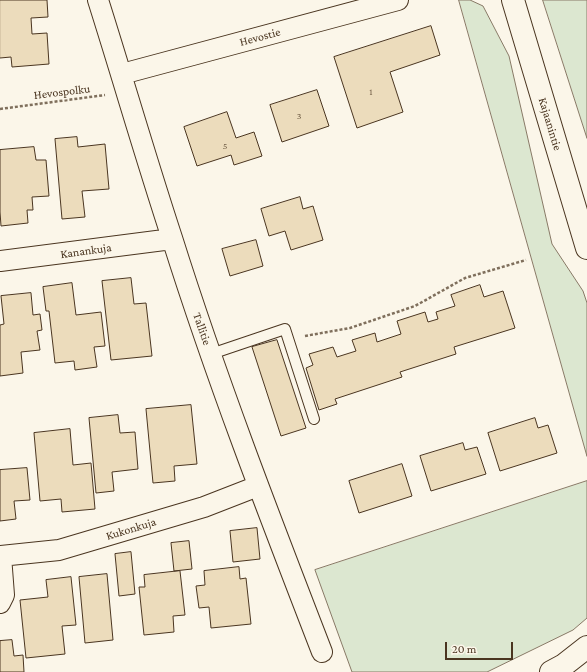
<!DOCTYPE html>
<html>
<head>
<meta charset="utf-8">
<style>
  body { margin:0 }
  #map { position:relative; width:587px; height:672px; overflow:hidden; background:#fbf6e9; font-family:"Crimson Pro",serif }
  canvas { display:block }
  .scale { position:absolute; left:445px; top:642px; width:68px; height:18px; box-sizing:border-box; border:2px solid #4a3520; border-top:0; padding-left:5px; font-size:12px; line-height:14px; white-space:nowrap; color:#4a3520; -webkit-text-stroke:3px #fbf6e9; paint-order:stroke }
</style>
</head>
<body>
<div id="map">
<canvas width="587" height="672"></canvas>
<div class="scale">20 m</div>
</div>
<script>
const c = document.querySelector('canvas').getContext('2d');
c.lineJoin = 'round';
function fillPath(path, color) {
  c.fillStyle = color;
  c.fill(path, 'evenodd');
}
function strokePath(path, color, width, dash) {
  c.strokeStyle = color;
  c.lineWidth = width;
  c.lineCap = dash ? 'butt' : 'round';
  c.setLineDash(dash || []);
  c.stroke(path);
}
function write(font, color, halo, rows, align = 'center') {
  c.font = font + ' "Crimson Pro",serif';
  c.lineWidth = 3;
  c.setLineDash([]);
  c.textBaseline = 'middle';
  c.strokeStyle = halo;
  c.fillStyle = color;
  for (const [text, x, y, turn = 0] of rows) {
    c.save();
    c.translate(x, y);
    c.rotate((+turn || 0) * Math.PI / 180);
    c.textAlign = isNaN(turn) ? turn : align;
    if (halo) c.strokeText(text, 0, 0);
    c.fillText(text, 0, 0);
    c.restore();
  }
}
const green = new Path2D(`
  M459,0h11l13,6 26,50 43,188 31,47 4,12v153z
  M543,0h44v138z
  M587,481v137l-14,12 -86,42h-135l-37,-102z`);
const building = new Path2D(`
  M0,0h47l1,17 -17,1 1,16 15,-1 2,31 -37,3 -1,-10 -11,1z
  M431,26l9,29 -50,17 13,40 -46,16 -23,-71z
  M317,90l12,36 -47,16 -12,-37z
  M227,112l9,26 18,-6 8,24 -28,9 -3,-10 -34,11 -13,-39z
  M77,137l1,10 27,-3 4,45 -27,2 3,26 -23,2 -7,-80z
  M34,147l2,13h10l3,36 -17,1 1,13h-6l1,13 -27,3 -1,-14v-62z
  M300,197l3,12 10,-3 10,34 -32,10 -6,-19 -16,5 -8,-27z
  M256,240l7,26 -33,10 -8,-27z
  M131,278l3,26 12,-1 6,53 -41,4 -9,-79z
  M72,283l4,32 25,-3 4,34 -11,1 3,20 -22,3 -1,-9 -19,2 -6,-52h-3l-3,-24z
  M480,285l4,12 19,-6 12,37 -61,19 2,7 -56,18 2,5 -67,22 2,5 -18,6 -13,-42 7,-3 -4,-11 24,-7 4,10 19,-6 -4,-11 23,-7 2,9 24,-8 -4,-13 28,-9 3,10 10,-3 -2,-7 19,-6 -4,-11z
  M31,293l2,22 7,-1 2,16 -5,1 3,19 -19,2 2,21 -23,3v-51l4,-1 -3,-28z
  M277,340l29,88 -25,8 -29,-89z
  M191,405l6,59 -23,2 1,15 -22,2 -7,-74z
  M118,415l2,18 15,-1 3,37 -26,3 2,19 -18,2 -7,-75z
  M535,418l3,10 10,-3 9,28 -57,18 -12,-38z
  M70,429l3,36 18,-2 4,46 -33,3 -1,-13 -21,2 -6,-68z
  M463,443l2,7 12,-3 9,27 -55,17 -11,-35z
  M402,464l10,32 -53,17 -10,-32z
  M27,468l3,32 -16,1 2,18 -16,2v-51z
  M257,528l3,31 -27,3 -3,-31z
  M189,541l3,28 -18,2 -3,-28z
  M131,552l4,42 -16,2 -4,-42z
  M239,567l1,12 6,-1 5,46 -40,4 -2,-21 -10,1 -3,-22 9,-1 -1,-14z
  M180,571l5,44 -12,1 1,16 -30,3 -5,-48h6l-1,-12z
  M107,574l6,66 -28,3 -6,-66z
  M71,577l5,48 -14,1 3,28 -39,4 -6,-58 28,-3 -2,-17z
  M12,640l2,16 9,-1 1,17h-24v-31z`);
const path = new Path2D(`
  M0,109l105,-14
  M305,336l45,-8 65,-22 50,-28 61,-18`);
const service = new Path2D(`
  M211,354l74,-25 29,90`);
const minor = new Path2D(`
  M98,0c25,79 48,159 74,238 44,140 97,277 150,414
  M122,74l276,-74
  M0,261l172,-22
  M0,556l59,-6 145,-43 54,-21
  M0,603l4,-8 -3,-39`);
const secondary = new Path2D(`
  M513,0l74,248`);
const primary = new Path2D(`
  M551,672l13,-7 23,-18`);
const numberNames = [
  ["1",371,92],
  ["3",299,116],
  ["5",225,146]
];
const streetNames = [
  ["Hevostie",260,37,-15],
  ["Hevospolku",62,92,-7],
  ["Kajaanintie",550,124,73],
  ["Kanankuja",86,251,-8],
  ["Tallitie",202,329,71],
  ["Kukonkuja",131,529,-17]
];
fillPath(green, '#dce7d0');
strokePath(green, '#887966', 1);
fillPath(building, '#ecdcbc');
strokePath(building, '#4a3520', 1);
strokePath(service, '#4a3520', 12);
strokePath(minor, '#4a3520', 22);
strokePath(secondary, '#4a3520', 24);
strokePath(primary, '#4a3520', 24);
strokePath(path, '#7f6f5c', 2.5, [3, 2]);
strokePath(service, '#fbf6e9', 10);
strokePath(minor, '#fbf6e9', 20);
strokePath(secondary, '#fbf6e9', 22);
strokePath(primary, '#fbf6e9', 22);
write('10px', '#725f47', null, numberNames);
write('12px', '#4a3520', '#fbf6e9', streetNames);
</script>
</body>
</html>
